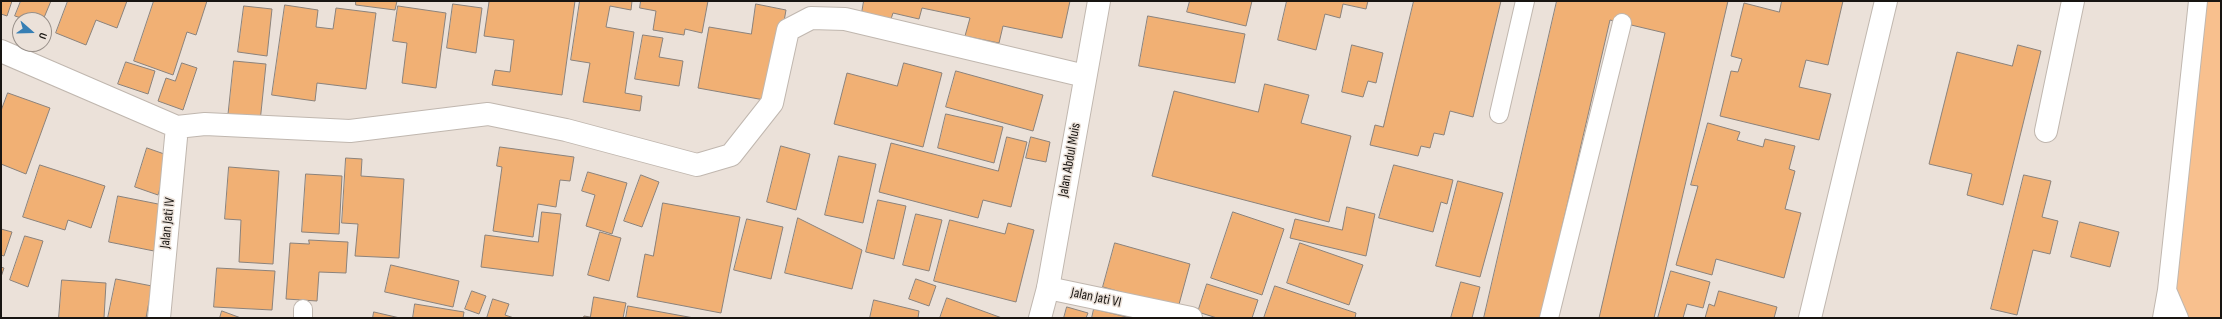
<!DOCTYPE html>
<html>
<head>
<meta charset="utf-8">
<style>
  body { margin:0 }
  #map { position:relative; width:2222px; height:319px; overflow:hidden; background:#ebe1d9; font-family:"Sofia Sans Condensed",sans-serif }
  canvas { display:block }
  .frame { position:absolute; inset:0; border:2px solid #181512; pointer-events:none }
  .north { position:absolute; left:12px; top:12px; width:40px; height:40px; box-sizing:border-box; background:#ebe1d9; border:1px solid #978f89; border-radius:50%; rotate:110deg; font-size:11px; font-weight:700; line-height:16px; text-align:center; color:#181512 }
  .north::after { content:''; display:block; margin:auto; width:14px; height:18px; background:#377fb4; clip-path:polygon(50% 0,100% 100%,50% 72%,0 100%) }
</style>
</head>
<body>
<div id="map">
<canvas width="2222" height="319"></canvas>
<div class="frame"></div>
<div class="north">U</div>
</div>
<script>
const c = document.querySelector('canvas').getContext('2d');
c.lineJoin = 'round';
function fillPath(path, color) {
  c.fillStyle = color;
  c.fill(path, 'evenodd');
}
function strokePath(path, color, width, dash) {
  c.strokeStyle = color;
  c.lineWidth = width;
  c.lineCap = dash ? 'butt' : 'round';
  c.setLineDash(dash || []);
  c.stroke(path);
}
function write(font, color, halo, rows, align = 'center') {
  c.font = font + ' "Sofia Sans Condensed",sans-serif';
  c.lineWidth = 3;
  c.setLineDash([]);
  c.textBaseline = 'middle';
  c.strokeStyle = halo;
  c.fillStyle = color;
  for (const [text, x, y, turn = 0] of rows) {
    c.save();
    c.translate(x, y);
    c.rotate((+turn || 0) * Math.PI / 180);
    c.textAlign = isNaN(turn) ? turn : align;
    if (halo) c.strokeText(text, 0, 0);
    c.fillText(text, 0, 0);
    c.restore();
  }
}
const green = new Path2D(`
  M2202,1h19v317h-48z`);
const building = new Path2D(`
  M1,1h11l-5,15 -6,-2z
  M21,1h30l-8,19h-16l-12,-4z
  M68,1h59l-10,27 -21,-8 -10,25 -30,-12z
  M154,1h53l-11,34 -9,-3 -14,43 -39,-14z
  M356,1h41l-2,9 -39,-5z
  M481,1h94l-13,94 -70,-10 3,-15 15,2 4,-32 -30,-4 5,-34z
  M580,1h52l-1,9 -21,-4 -4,21 28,5 -9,61 17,3 -2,15 -57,-9 7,-39 -19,-3z
  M641,1h67l-6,32 -17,-4 -1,6 -31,-5 3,-19 -16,-3z
  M864,1h206l-8,37 -59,-12 -4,17 -34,-7 5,-18 -48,-10 -3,11 -26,-6 -2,6 -29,-6z
  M1190,1h62l-6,25 -59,-14z
  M1287,1h81l-2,8 -23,-5 -3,14 -15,-4 -9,36 -38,-10z
  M1414,1h87l-28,116 -23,-6 -6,24 -10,-2 -4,15 -9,-2 -3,10 -48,-11 5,-20 8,2z
  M1557,1h171l-74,317h-55l66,-285 -55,-13 -69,298h-57z
  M1782,1h61l-15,64 -22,-5 -7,27 32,7 -12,46 -99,-24 11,-45 7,1 4,-13 -11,-3 13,-53 35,9z
  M453,4l29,4 -6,45 -29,-5z
  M756,4l30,6 -16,91 -72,-13 11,-61 42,7z
  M285,5l33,5 -2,17 17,2 3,-21 40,5 -10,76 -49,-6 -2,18 -43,-6z
  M244,6l28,3 -5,47 -29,-4z
  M398,6l48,7 -10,75 -34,-5 5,-40 -14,-2z
  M1148,16l97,18 -10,49 -96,-17z
  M643,35l20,3 -4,19 24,4 -4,25 -44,-7z
  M1352,45l31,8 -7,30 -8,-2 -5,16 -21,-5z
  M2018,45l23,6 -38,154 -36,-10 5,-21 -43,-10 28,-112 55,14z
  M234,61l32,3 -6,58 -32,-4z
  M126,62l29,9 -7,23 -30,-10z
  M182,63l15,5 -14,42 -25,-9 8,-23 9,3z
  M904,63l38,10 -19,74 -89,-23 13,-51 50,13z
  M956,71l87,24 -10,36 -87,-24z
  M1265,84l44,11 -8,28 50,13 -22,86 -177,-46 22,-85 84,21z
  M8,93l42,15 -24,66 -25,-10v-53z
  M946,114l57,13 -9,36 -56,-15z
  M1708,123l32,9 -3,8 26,7 2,-8 30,7 -6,23 6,2 -10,38 16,4 -17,65 -68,-19 -4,16 -36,-10 22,-79 -7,-1z
  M1007,137l20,5 -16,65 -28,-7 -5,18 -99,-26 12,-49 107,28z
  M1031,137l19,5 -4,20 -20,-4z
  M781,146l29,8 -14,56 -29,-8z
  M500,147l74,10 -4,24 -10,-1 -4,27 -18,-3 -5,33 -40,-6 9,-64 -5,-1z
  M147,148l23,8 -12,39 -23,-8z
  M839,156l37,8 -13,59 -38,-8z
  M346,158l16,1 -1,17 43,3 -5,79 -44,-2 3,-32 -16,-1z
  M40,165l65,21 -14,42 -23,-8 -3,10 -42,-13z
  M1394,165l59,15 -6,24 -6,-2 -8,30 -54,-14z
  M229,167l50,4 -6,93 -34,-2 2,-42 -16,-1z
  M588,172l39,11 -15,51 -26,-8 9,-31 -13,-4z
  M306,174l36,2 -3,58 -37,-2z
  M641,175l18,7 -17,45 -18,-6z
  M2024,175l27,6 -9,36 16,4 -8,33 -17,-4 -16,65 -26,-6z
  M1458,181l45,12 -23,84 -44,-11z
  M118,196l45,9 -9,46 -45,-9z
  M878,200l28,6 -12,53 -28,-7z
  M663,203l77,14 -19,96 -84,-16 8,-43 8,2z
  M1347,207l28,7 -9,42 -76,-18 5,-19 47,11z
  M542,212l19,2 -8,62 -72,-9 4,-32 53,7z
  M1233,212l51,17 -22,66 -51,-17z
  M916,214l26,6 -13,51 -26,-6z
  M798,218l64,32 -10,39 -67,-16z
  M747,219l36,8 -12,52 -37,-9z
  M950,220l55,14 3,-11 26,7 -18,72 -82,-21z
  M2080,222l39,10 -9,35 -39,-10z
  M1,229l11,3 -8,24 -3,-1z
  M600,232l21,6 -12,43 -21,-6z
  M25,236l18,5 -15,46 -18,-7z
  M309,240l39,2 -2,31 -27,-1 -2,29 -31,-2 4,-56 19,1z
  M1115,243l75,21 -12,44 -75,-21z
  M1300,243l63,22 -14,40 -62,-22z
  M391,265l68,16 -6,26 -68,-15z
  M1,267l3,1 -3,9z
  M217,268l58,3 -3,39 -58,-3z
  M1671,271l39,11 -7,26 -16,-4 -4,14h-25z
  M116,279l36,7 -6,32h-38z
  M916,279l20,7 -7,20 -20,-7z
  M62,280l44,3 -2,35h-45z
  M1461,282l19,5 -8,31h-21z
  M1207,284l51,16 -6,18h-35l-19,-6z
  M1275,286l81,27 -1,5h-91z
  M472,291l14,5 -7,18 -14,-5z
  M1719,291l58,16 -3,11h-69l4,-14 5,2z
  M594,297l32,6 -3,15h-40l1,-2 6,1z
  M947,298l55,20h-62z
  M493,299l16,5 -4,11 9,3h-27z
  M874,300l45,11 -1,7h-48z
  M415,304l49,8 -1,6h-50z
  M628,306l66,12h-68z
  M1067,307l21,6 -2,5h-22z
  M1094,309l37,9h-39z
  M222,311l19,7h-21z
  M374,312l26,6h-27z`);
const service = new Path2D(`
  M1499,114l26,-113
  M303,318v-9
  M1549,318l73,-295
  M2162,318l5,-28
  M2179,318l-12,-28 31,-289`);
const minor = new Path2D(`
  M1,51l176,76 28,-3 145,7 138,-17 78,16 131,35 34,-10 41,-52 16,-73 23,-12 34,1 240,57
  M2046,131l27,-130
  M1048,288l143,30
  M159,318l18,-191
  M1810,318l76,-317`);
const tertiary = new Path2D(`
  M1040,318l8,-30 51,-287`);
const streetNames = [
  ["Jalan Abdul Muis",1070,160,-80],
  ["Jalan Jati IV",168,223,-84],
  ["Jalan Jati VI",1096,298,12]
];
fillPath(green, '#f8c08e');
fillPath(building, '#f1b074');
strokePath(building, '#8b827b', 1);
strokePath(service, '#c0b7af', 20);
strokePath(minor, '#c0b7af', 24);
strokePath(tertiary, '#c0b7af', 24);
strokePath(service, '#fff', 18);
strokePath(minor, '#fff', 22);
strokePath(tertiary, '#fff', 22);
write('14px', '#181512', '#ebe1d9', streetNames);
</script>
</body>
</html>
